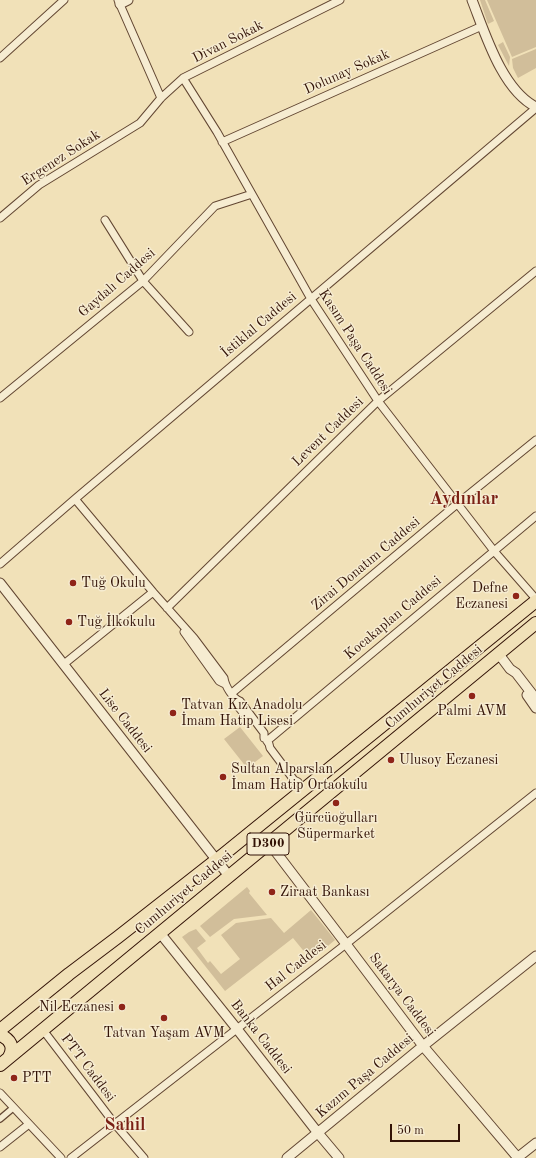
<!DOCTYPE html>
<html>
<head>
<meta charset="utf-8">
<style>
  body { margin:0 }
  #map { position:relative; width:536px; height:1158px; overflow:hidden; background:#f1e1b8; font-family:"Old Standard TT",serif }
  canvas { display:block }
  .scale { position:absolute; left:390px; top:1124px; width:70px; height:18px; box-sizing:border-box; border:2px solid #321206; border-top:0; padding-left:5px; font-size:12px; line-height:14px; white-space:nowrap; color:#321206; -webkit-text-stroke:3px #f6ecd1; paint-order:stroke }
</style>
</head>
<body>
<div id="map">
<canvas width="536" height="1158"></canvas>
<div class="scale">50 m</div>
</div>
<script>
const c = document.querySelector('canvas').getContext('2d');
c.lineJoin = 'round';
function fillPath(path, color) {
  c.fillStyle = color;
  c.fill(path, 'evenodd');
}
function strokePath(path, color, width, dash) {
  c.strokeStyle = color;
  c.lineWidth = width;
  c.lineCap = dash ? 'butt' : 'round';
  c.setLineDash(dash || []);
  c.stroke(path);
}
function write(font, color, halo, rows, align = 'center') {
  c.font = font + ' "Old Standard TT",serif';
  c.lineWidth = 3;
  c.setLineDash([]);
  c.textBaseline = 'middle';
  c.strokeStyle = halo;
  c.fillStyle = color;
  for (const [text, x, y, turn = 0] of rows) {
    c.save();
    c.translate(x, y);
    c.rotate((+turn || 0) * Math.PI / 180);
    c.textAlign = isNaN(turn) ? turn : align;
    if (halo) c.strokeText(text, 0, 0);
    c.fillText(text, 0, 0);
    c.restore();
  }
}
const green = new Path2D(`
  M480,0h5l9,21 -6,3z
  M487,0h49v47l-24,10z
  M503,42l7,15 -1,9 -11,-21z
  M536,49v19l-18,10 -5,-10 -1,-9z
  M240,727l23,29 -16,12 -23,-29z
  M247,887l3,4 -1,2 18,22 -33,4 -24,18 -10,-11z
  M311,910l24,30 -24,20 -18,-22 -68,53 -43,-54 7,-5 7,-3 10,12 -9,7 11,15 2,-2 11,13 19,-15 -19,-24 15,-12 35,-5 13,15z`);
const pedestrian = new Path2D(`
  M0,1119l13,-11`);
const minor = new Path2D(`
  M118,0l43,98
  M0,58l64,-58
  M183,78l34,54 94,167 67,102 116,150 42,48
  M222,142l260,-116
  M0,218l39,-33 101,-62 21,-25 22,-20 157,-78
  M105,220l38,61 46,51
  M0,398l143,-117 72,-75 37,-12
  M75,499l78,93 41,46 30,40c1,8 9,21 16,23l24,32v5
  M0,564l75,-65 461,-391
  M167,608l211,-207 158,-130
  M184,632l35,49 6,3
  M64,664l89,-72
  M232,693l225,-189 79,-64
  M237,700l-1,4 13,16
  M265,738l4,6 1,4 24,32 4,2
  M267,741l269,-225
  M43,1030l71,93 30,35
  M0,1093l61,65
  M0,1147l29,-23
  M71,1158l275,-214 190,-151`);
const tertiary = new Path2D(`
  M472,0c13,33 30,90 64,107
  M120,4l8,-4
  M0,583l229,293
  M498,653l12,16 6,4 20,26
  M527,695l9,13
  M269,843l77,101 77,102 95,112
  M160,933l77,96 81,104 21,25
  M287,1158l136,-112 113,-90
  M517,1158l19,-15`);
const trunk = new Path2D(`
  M0,1030l69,-56 49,-37 106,-83 312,-253
  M0,1035c10,4 15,12 9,22
  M0,1065l536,-442`);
const markers = [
  [73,583,4,"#8f2418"],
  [516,596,4,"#8f2418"],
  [69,622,4,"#8f2418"],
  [472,696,4,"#8f2418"],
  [173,713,4,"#8f2418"],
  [391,760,4,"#8f2418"],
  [223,777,4,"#8f2418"],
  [336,803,4,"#8f2418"],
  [272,892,4,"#8f2418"],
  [122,1007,4,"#8f2418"],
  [164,1018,4,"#8f2418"],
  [14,1078,4,"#8f2418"]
];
const shields = [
  [268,844,42]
];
const shieldNames = [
  ["D300",268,844]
];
const streetNames = [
  ["Divan Sokak",228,42,-27],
  ["Dolunay Sokak",347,72,-24],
  ["Ergenez Sokak",61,158,-33],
  ["Gaydalı Caddesi",117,283,-41],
  ["İstiklal Caddesi",259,325,-40],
  ["Kasım Paşa Caddesi",355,342,57],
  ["Levent Caddesi",328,432,-44],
  ["Zirai Donatım Caddesi",366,564,-40],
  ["Kocakaplan Caddesi",393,618,-40],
  ["Cumhuriyet Caddesi",434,687,-40],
  ["Lise Caddesi",125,721,52],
  ["Cumhuriyet Caddesi",184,893,-40],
  ["Hal Caddesi",296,966,-38],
  ["Sakarya Caddesi",402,995,53],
  ["Banka Caddesi",261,1037,52],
  ["PTT Caddesi",88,1068,53],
  ["Kazım Paşa Caddesi",365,1076,-40]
];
const poiNames = [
  ["Tuğ Okulu",81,583],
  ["Defne",508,588,"right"],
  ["Eczanesi",508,604,"right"],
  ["Tuğ İlkokulu",77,622],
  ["Tatvan Kız Anadolu",181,705],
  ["İmam Hatip Lisesi",181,721],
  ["Palmi AVM",472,711,"center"],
  ["Ulusoy Eczanesi",399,760],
  ["Sultan Alparslan",231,769],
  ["İmam Hatip Ortaokulu",231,785],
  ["Gürcüoğulları",336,818,"center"],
  ["Süpermarket",336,834,"center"],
  ["Ziraat Bankası",280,892],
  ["Nil Eczanesi",114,1007,"right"],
  ["Tatvan Yaşam AVM",164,1033,"center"],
  ["PTT",22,1078]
];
const districtNames = [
  ["Aydınlar",464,499],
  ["Sahil",125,1125]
];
fillPath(green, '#d1be9a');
strokePath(pedestrian, '#624632', 8);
strokePath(minor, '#624632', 9);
strokePath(tertiary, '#624632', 11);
strokePath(trunk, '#321206', 14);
strokePath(pedestrian, '#f6ecd1', 5.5);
strokePath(minor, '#f6ecd1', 7);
strokePath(tertiary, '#f6ecd1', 9);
strokePath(trunk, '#f1e1b8', 12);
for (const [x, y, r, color] of markers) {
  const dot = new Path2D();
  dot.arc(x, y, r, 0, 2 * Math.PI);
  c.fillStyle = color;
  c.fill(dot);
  strokePath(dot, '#f6ecd1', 1.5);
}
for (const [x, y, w] of shields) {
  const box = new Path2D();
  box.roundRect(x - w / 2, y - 11, w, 22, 3);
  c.fillStyle = '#f6ecd1';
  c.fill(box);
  strokePath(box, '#321206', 1);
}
write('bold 13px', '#321206', null, shieldNames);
write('14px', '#321206', '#f6ecd1', streetNames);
write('14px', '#321206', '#f6ecd1', poiNames, 'left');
write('bold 18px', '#7a1f14', '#f6ecd1', districtNames);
</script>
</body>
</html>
